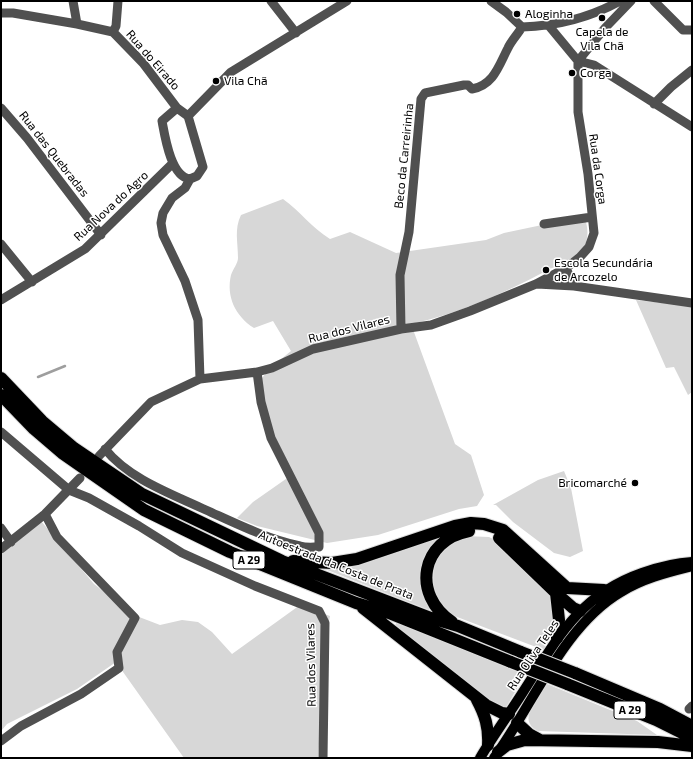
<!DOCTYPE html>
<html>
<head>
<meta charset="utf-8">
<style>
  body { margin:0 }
  #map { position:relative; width:693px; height:759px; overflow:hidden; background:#fff; font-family:"Exo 2",sans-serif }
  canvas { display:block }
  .frame { position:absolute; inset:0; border:2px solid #000; pointer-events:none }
</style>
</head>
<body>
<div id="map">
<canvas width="693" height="759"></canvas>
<div class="frame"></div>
</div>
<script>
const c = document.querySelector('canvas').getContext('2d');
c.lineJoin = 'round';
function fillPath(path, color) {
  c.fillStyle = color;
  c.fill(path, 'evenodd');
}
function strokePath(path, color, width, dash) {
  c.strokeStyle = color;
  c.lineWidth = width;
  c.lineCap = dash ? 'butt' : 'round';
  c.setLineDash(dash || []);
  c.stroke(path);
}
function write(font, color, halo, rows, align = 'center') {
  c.font = font + ' "Exo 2",sans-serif';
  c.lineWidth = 3;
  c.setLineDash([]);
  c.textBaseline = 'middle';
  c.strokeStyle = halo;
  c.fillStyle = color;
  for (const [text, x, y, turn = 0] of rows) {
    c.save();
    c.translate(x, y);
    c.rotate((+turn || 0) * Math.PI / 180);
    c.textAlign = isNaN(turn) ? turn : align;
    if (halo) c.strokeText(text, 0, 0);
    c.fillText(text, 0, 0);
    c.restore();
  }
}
const green = new Path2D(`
  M283,199c17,12 29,29 47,40l20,-7 46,21 90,-13 18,-7 38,-8 43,-6c4,11 4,25 -6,34 -10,8 -24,13 -35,19 -42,22 -86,42 -133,52l44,120 16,11 13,40 -7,11 -18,3 -81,26 -51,8 -70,-17 -20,-8 16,-16 40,-28 -21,-41 -13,-51 10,-13 22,-18 -18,-30 -19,7c-19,-12 -28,-32 -23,-53 2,-6 7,-12 7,-17 0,-16 -4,-29 3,-43z
  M636,300l55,6 1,86 -4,3 -14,-28 -8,1z
  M564,471l7,17 12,63 -13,6 -16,-4 -41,-31 -17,-17h-3l45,-25z
  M41,521l53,63 40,31 26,10 22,-5 16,2 14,10 20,22 68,-49 30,11 -3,16 -9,126h-134l-68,-96 -39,27 -70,35 -6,7v-176z
  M453,531l-19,15 -5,64 -112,-44z
  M464,536l25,1 12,6 47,49c10,20 6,39 -4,58l-87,-33c-5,-3 -11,-5 -14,-9 -12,-17 -14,-41 0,-58 6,-6 13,-10 21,-14z
  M397,622l128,53 -20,34 -9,-2 -102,-80z
  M547,684l90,37 20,14 -119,-4c-22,-11 0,-32 9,-47z`);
const stream = new Path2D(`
  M38,377l27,-11`);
const minor = new Path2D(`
  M73,1l4,23
  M271,1l25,32
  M491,1l15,11 16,15c35,-1 67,-9 98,-26
  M654,1l29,29h9
  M1,13h12l64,11 36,8 30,31 34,45 11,8
  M549,26l29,35
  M113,32l3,-6 2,-25
  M578,61l16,4 98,62
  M578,61l27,-33 26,-27
  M654,104l17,-17 21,-17
  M1,108l26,30 74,97
  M177,108l-15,13c3,16 9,56 28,58
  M188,116l15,51 -6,9 -7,3 -5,9 -13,10 -9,15 -2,10 2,12 22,46 13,39 2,59
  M188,116l43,-44 116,-71
  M544,224l48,-7
  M1,244l31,38
  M566,268l8,18
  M537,284l37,2 118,17
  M1,300l84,-51 88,-86
  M401,329l-1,-54 9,-43 12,-133 4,-6 39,-8h4l4,4c22,-4 27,-24 36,-41 3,-7 10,-14 14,-21
  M1,432l68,58 20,8 50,28 43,27 73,33 64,25 6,12 -2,135
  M105,449c24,30 67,45 101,61 31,14 61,29 94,36 6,2 13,1 19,1v-14l-48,-95 -10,-36 -4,-30
  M99,456l52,-54 49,-23 57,-7 15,-4 41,-19 88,-20 30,-4 39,-14 66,-27 30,-16 14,-11 9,-10 5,-14 -6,-59 -10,-62v-51
  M1,528l10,14
  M1,549l44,-35 35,-36
  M689,709l3,-3
  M1,741l20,-15 60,-32 38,-26 -2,-16 18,-34 -78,-81 -12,-23`);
const major = new Path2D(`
  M480,758c13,-22 29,-44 43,-66 34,-53 56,-97 119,-119 17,-6 32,-10 50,-11
  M494,758c39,-53 69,-132 127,-166 21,-13 44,-19 68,-25`);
const highway = new Path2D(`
  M1,378l41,43 32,27 68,46 140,67 149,57 27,8 63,26
  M1,395l33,34 28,24 82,57 86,42 126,51 33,10 122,49
  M499,538l57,55 17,15 7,3
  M293,561l39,2 25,-4 98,-33 16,-3 13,1 19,6 64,58 37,2
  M556,593l3,27 -2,18
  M363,608l123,97 16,8 7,1
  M452,622c-41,-28 -31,-82 17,-91
  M575,673l85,36 32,17
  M567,684l89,36 36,18
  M477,700c8,15 12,27 11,45
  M517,723l12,11 11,6
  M498,752l9,-7 18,-5 133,2 34,4`);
const highwayBridge = new Path2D(`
  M521,652l54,21
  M511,662l56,22`);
const markers = [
  [517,14,4,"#000"],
  [602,18,4,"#000"],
  [572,73,4,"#000"],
  [216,81,4,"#000"],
  [546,270,4,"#000"],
  [635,483,4,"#000"]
];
const shields = [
  [249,560,32],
  [630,710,32]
];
const shieldNames = [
  ["A 29",249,560],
  ["A 29",630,710]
];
const poiNames = [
  ["Aloginha",525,14],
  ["Capela de",602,32,"center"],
  ["Vila Chã",602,46,"center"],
  ["Corga",580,73],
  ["Vila Chã",224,81],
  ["Escola Secundária",554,263],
  ["de Arcozelo",554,277],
  ["Bricomarché",627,483,"right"]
];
const streetNames = [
  ["Rua do Eirado",153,60,49],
  ["Rua das Quebradas",54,154,52],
  ["Beco da Carreirinha",404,156,-84],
  ["Rua da Corga",598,169,82],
  ["Rua Nova do Agro",111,206,-43],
  ["Rua dos Vilares",349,329,-14],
  ["Autoestrada da Costa de Prata",336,565,22],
  ["Rua Oliva Teles",533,655,-56],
  ["Rua dos Vilares",311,665,-91]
];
fillPath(green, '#d7d7d7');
strokePath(stream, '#9e9e9e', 2.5);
strokePath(major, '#dbdbdb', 12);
strokePath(highway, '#dbdbdb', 14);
strokePath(minor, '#505050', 9);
strokePath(major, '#000', 10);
strokePath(highway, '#000', 12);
strokePath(highwayBridge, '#dbdbdb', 14, []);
strokePath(highwayBridge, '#000', 12);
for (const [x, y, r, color] of markers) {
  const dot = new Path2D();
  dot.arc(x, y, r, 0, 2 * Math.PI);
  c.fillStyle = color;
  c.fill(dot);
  strokePath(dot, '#fff', 1.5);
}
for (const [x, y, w] of shields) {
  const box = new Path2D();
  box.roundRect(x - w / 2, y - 9, w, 18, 3);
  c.fillStyle = '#fff';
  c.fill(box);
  strokePath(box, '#000', 1);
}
write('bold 11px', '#000', null, shieldNames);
write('12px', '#000', '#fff', poiNames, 'left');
write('12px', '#000', '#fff', streetNames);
</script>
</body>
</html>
